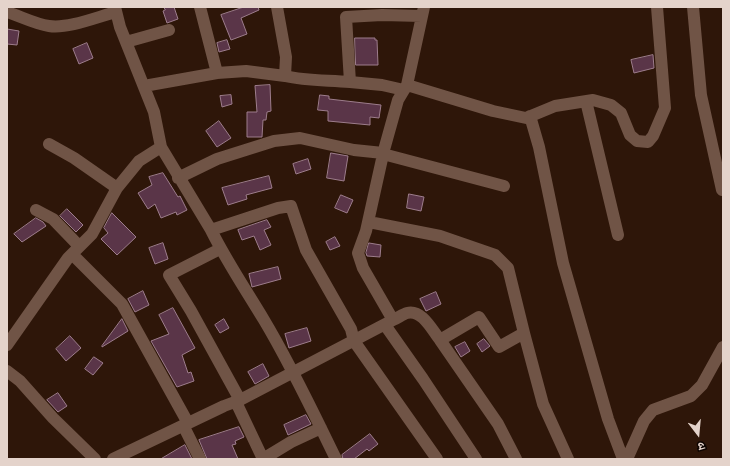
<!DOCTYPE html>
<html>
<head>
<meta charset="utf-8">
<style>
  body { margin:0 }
  #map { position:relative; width:730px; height:466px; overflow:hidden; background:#2e1609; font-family:"Varela Round","Noto Sans Devanagari",sans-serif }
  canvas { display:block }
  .frame { position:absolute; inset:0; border:8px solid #e4d3cb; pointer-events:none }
  .north { position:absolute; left:678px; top:414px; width:40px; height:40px; -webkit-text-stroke:3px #0e0502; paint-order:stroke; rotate:164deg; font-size:11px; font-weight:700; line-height:16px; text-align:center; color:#e4d3cb }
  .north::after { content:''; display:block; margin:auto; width:14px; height:18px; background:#e4d3cb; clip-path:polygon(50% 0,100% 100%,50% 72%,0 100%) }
</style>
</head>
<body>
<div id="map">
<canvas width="730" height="466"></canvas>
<div class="frame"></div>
<div class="north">उ</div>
</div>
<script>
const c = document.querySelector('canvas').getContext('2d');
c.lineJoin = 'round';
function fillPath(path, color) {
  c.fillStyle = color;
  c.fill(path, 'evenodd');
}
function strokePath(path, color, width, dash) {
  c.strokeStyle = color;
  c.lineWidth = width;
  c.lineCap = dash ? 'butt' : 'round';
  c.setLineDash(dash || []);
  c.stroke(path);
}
const building = new Path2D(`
  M164,7h10l4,12 -11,4 -4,-12 2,-1z
  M244,7h14l1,3 -18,8 6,16 -16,6 -10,-25z
  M7,29l12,2 -2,14 -10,-1z
  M355,38h20v2h2l1,25h-22z
  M227,40l3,9 -11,3 -2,-9z
  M87,43l6,15 -14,6 -6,-15z
  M653,55l1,13 -20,5 -3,-13z
  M270,85l1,26 -4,1 -1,8h-3l-1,17h-15v-25h10l-2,-26z
  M231,95l1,9 -10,3 -2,-11z
  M320,95l9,1v3l52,6 -2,13 -9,-1v8l-42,-4v-10l-10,-1z
  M219,121l12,17 -14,9 -11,-16z
  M331,153l17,3 -4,25 -17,-3z
  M308,159l3,10 -15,5 -3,-10z
  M163,173l15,24 2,-1 7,14 -10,5 -1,-3 -15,6 -6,-14 -7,5 -10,-16 14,-8 -3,-8z
  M269,176l3,12 -26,7 1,4 -19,6 -6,-17z
  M409,194l15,3 -3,14 -14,-3z
  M341,195l12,5 -6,13 -12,-5z
  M67,209l16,16 -7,7 -16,-16z
  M112,213l24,24 -19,18 -16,-16 7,-6 -4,-5z
  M36,218l7,4 3,4 -24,16 -8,-8z
  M267,220l4,7 -7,3 7,15 -11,5 -6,-14 -12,4 -4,-10z
  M335,237l5,9 -10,4 -4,-8z
  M163,243l5,16 -13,5 -6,-16z
  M369,243l12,2 -1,12 -13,-1 -1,-3z
  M278,267l3,12 -29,8 -3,-13z
  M143,291l6,14 -14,7 -7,-13z
  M436,292l5,12 -15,7 -6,-12z
  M173,308l22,40 -13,7 6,18 3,-1 3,9 -17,6 -26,-46 18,-7 -10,-19z
  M122,319l6,12 -26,16v-1z
  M224,319l5,9 -9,5 -5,-8z
  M307,328l4,13 -22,7 -4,-14z
  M70,336l11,12 -15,13 -10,-12z
  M484,339l6,7 -8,6 -5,-8z
  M465,342l5,9 -9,6 -6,-10z
  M94,357l9,6 -10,12 -8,-6z
  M263,364l6,12 -14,8 -7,-12z
  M58,393l9,13 -9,6 -11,-12z
  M306,415l5,9 -23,11 -4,-10z
  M239,427l5,10 -9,4 1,3 -4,1 6,14h-31l-8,-19z
  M370,434l8,10 -9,7 -2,-2 -13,10h-11l-1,-4z
  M185,445l7,14h-31z`);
const street = new Path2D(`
  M115,7l5,20 34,85 7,35 50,83
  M693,7l8,88 21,95
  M7,12c13,4 28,12 42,14 19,3 48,-9 67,-14
  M126,42l43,-12
  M217,73l29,-2 39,5 1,-19 -9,-50
  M285,76c21,5 44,4 65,6
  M407,85l86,26 33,7 29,-12 38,-6 18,5 10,8 9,22 7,6 11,1 5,-6 12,-28 -8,-101
  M144,86l73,-13 -17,-66
  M404,90l-22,-5 -32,-3 -4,-65 36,-2 40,1
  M586,101l32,134
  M530,116l9,31 24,116 45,156 15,40
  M49,144l25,14 43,30
  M383,154l121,32
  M178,178l39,-19 57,-18 26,-3 54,12 29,3
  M36,210l17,9 26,27
  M369,222l71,14 55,19 13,13 16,65
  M220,249l-51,26 22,36 49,89
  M72,254l50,50 66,119
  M393,320c5,-2 10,-6 14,-7 15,-4 25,17 33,27l39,-23 20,30 25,-14 19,71 25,55
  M385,325l38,54 53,80
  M440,340l58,84 18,35
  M7,345l61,-87 24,-24 25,-46 22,-27 22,-14
  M7,371l13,10 33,37 42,41
  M236,402l27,57
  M183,425l17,34
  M113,459l111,-53 16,-6 153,-80 -30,-52 -5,-15 8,-22 18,-81 14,-50 9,-15 17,-78
  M263,459l28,-17 30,-14
  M336,459c-23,-47 -45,-94 -72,-139 -18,-30 -37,-58 -53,-90l67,-22 13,-2 15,44 45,79 3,12 83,118
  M627,459l17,-38 9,-11 38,-14 11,-11 21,-38`);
fillPath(building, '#5a3548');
strokePath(building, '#9d7d8c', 1);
strokePath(street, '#705446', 12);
</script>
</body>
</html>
